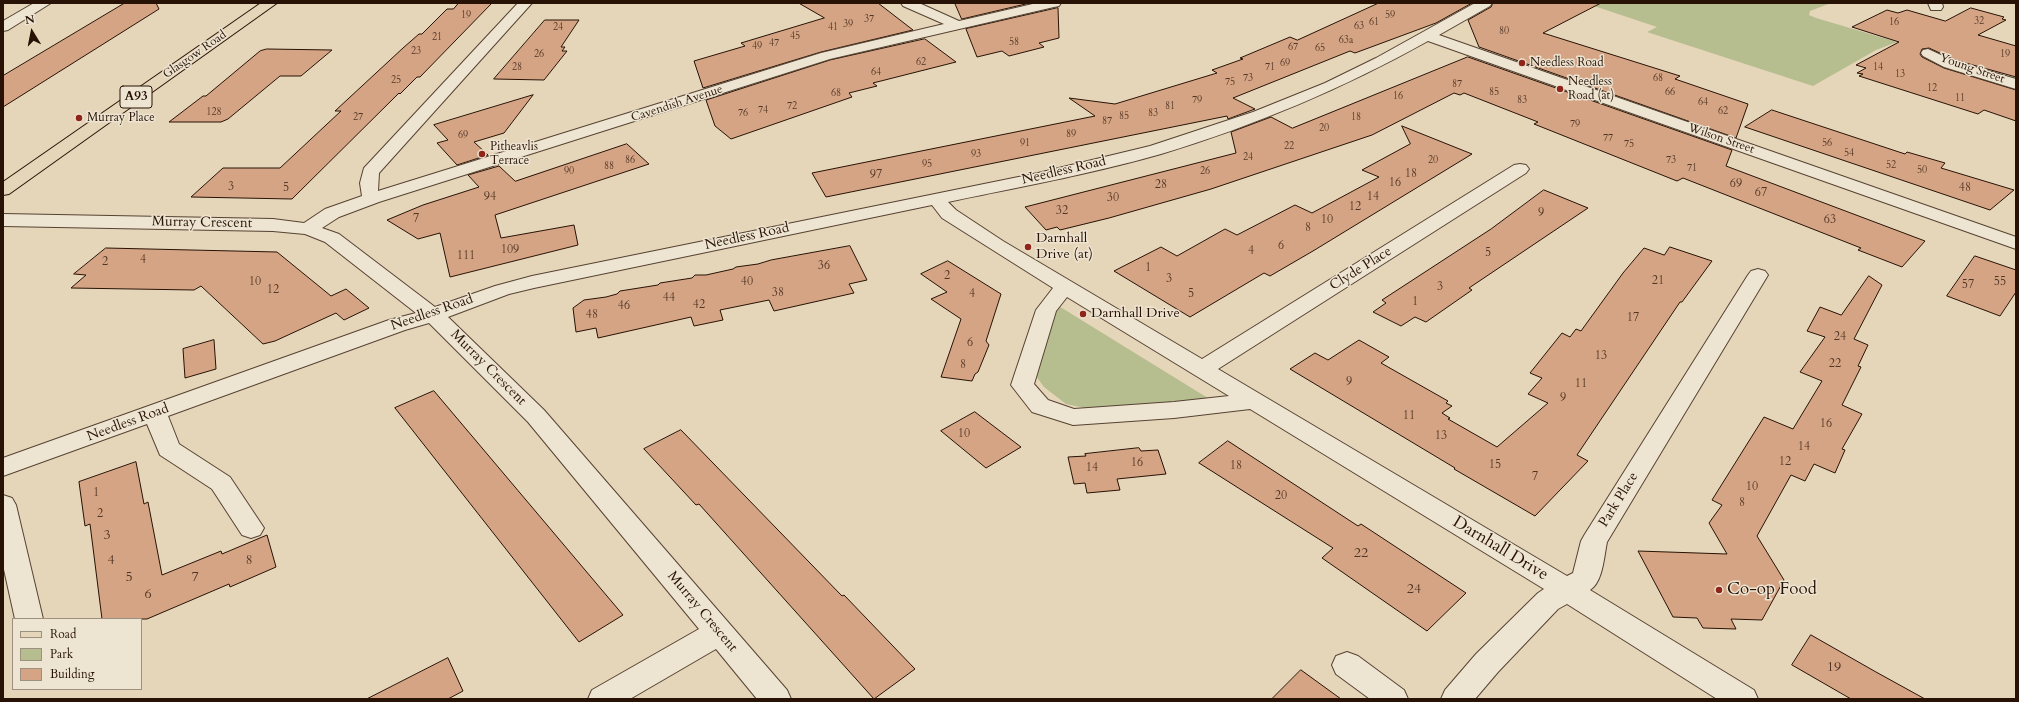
<!DOCTYPE html>
<html>
<head>
<meta charset="utf-8">
<style>
  body { margin:0 }
  #map { position:relative; width:2019px; height:702px; overflow:hidden; background:#e5d5b9; font-family:Cardo,serif }
  canvas { display:block }
  .frame { position:absolute; inset:0; border:4px solid #271205; pointer-events:none }
  .legend { position:absolute; left:12px; top:618px; width:130px; height:72px; box-sizing:border-box; background:#eee4d2; border:1px solid #9e9080; margin:0; padding:5px 7px; list-style:none; font-size:12px; color:#271205 }
  .legend li { display:flex; align-items:center; gap:8px; height:20px }
  .legend b { width:20px; border:1px solid #9e9080 }
  .north { position:absolute; left:12px; top:12px; width:40px; height:40px; -webkit-text-stroke:3px #eee4d2; paint-order:stroke; rotate:350deg; font-size:11px; font-weight:700; line-height:16px; text-align:center; color:#271205 }
  .north::after { content:''; display:block; margin:auto; width:14px; height:18px; background:#271205; clip-path:polygon(50% 0,100% 100%,50% 72%,0 100%) }
</style>
</head>
<body>
<div id="map">
<canvas width="2019" height="702"></canvas>
<div class="frame"></div>
<ul class="legend">
<li><b style="height:5px;background:#e5d5b9"></b>Road</li>
<li><b style="height:11px;background:#b6bd8f"></b>Park</li>
<li><b style="height:11px;background:#d5a484"></b>Building</li>
</ul>
<div class="north">N</div>
</div>
<script>
const c = document.querySelector('canvas').getContext('2d');
c.lineJoin = 'round';
function fillPath(path, color) {
  c.fillStyle = color;
  c.fill(path, 'evenodd');
}
function strokePath(path, color, width, dash) {
  c.strokeStyle = color;
  c.lineWidth = width;
  c.lineCap = dash ? 'butt' : 'round';
  c.setLineDash(dash || []);
  c.stroke(path);
}
function write(font, color, halo, rows, align = 'center') {
  c.font = font + ' Cardo,serif';
  c.lineWidth = 3;
  c.setLineDash([]);
  c.textBaseline = 'middle';
  c.strokeStyle = halo;
  c.fillStyle = color;
  for (const [text, x, y, turn = 0] of rows) {
    c.save();
    c.translate(x, y);
    c.rotate((+turn || 0) * Math.PI / 180);
    c.textAlign = isNaN(turn) ? turn : align;
    if (halo) c.strokeText(text, 0, 0);
    c.fillText(text, 0, 0);
    c.restore();
  }
}
const green = new Path2D(`
  M1585,3h246l-21,8 -1,4 7,3 81,24 -21,8 -63,36 -166,-54 10,-5z
  M1057,305l154,95 -121,9 -24,-5 -22,-17 -8,-11z`);
const building = new Path2D(`
  M125,3h31l3,6 -156,98v-31z
  M459,3h33l-72,74h-3l-17,17 -1,-1 -107,106 -101,-2 32,-29h57l61,-57h-6l68,-63 16,-14h3l25,-25h6z
  M799,3h79l35,27 -92,22 -118,36 -9,-27 51,-15 -4,-3 83,-25z
  M955,3h75l-68,16z
  M1379,3h93l-36,20 -81,30 -5,-2 -117,47 22,11 -27,10 -1,-3 -401,81 -14,-24 283,-57 -26,-18 46,6 102,-31 -5,-3 31,-11 -3,-1 50,-21 7,3z
  M1493,3h108l-58,30 137,43 -5,3 73,25 -12,34 -257,-91 -11,-27 23,-13z
  M1058,8l1,30 -20,5 5,4 -35,9 -7,-5 -25,6 -11,-28z
  M1971,8l33,9 -2,2 4,1 -28,15 38,11v31l-61,-17 -26,-12 -7,1 -2,5 2,3 22,11 72,22v31l-32,-11 -6,4 -119,-38 4,-2 -6,-1 9,-5 -10,-3 43,-23 -47,-15 35,-17 11,3 9,-3 38,11z
  M545,20h34l-18,27h4l-3,4h5l-23,29 -50,-1z
  M925,39l31,23 -83,21 4,3 -28,7 3,4 -121,42 -16,-13 -9,-26 124,-40z
  M267,49l65,1 -31,26h-21l-52,43 -7,3h-52l34,-26h3l54,-45z
  M1468,57l264,93 -6,16 199,75 -23,26 -44,-17 3,-2 -178,-70 -6,3 -143,-57 4,-2 -74,-29 -4,2 -6,-2 -82,42 -161,54 -102,29 -49,12 -3,-3 -11,3 -21,-23 211,-54 -5,-21 40,-15 21,11z
  M533,95l-29,38 -30,9 14,13 -31,10 -20,-22 11,-3 -14,-15z
  M1772,110l133,44 2,-2 38,11 -4,5 73,22 -24,20 -245,-83z
  M1402,126l70,28 -159,97 -43,25 -6,-3 -74,44 -76,-46 47,-24 16,9 48,-27 12,6 58,-30 17,8 67,-36 -17,-7 48,-26z
  M627,144l22,20 -154,51 6,23 73,-13 4,20 -128,32 -10,-44 -22,6 -31,-19 36,-15 56,-18 -11,-12 31,-9 16,15z
  M1544,190l44,18 -119,80 3,2 -46,32 -11,-5 -14,9 -28,-14 13,-9 -4,-3 109,-71z
  M850,246l17,34 -18,4 5,9 -80,18 -5,-11 -49,10 3,10 -29,6 -3,-9 -93,21 -2,-10 -20,4 -3,-24 11,-8 22,-3 11,-3 3,-3 38,-6 2,-2 32,-5 3,-3h11l27,-6 3,-2 22,-3 13,-4z
  M1670,247l42,14 -30,41h-2l-103,153 11,6 -53,55 -81,-47 1,-1 -165,-99 25,-16 13,7 31,-20 30,17 -8,6 67,38 -2,2 6,3 -10,7 8,5 -2,1 49,28 51,-44 -20,-9 14,-16 -12,-5 32,-40 8,4 6,-8 5,2 42,-58 21,-25 20,7z
  M106,248l171,4 54,44 15,-7 23,19 -25,12 -8,-7 -61,28 -12,3 -62,-58 -7,4 -123,-2 15,-13 -12,-1z
  M1975,256l41,14v22l-16,24 -53,-20z
  M948,261l53,33 -15,47 3,4 -11,27 -3,2 -3,7 -31,-4 20,-58 -30,-20 16,-7 -26,-18z
  M1869,276l13,9 -28,54 14,6 -10,21 3,1 -19,38 20,9 -20,35 3,1 -10,23 -21,-9 -9,17 -14,-6 -34,61 27,44 -22,40 -31,-1 5,10 -33,-1 -6,-10 -24,-1 -35,-66 89,3 -18,-31 13,-18 -10,-5 52,-83 29,12 29,-48 -22,-9 25,-35 -18,-6 13,-24 21,8z
  M214,340l2,29 -31,9 -2,-29z
  M434,391l189,224 -44,27 -184,-234z
  M975,412l21,16 25,19 -35,21 -45,-37z
  M681,430l161,166 2,-1 71,74 -41,30 -175,-195 -3,1 -52,-56z
  M1228,441l130,85 3,-2 105,69 -39,38 -105,-73 11,-10 -134,-85z
  M1139,448l2,3 17,-1 8,24 -49,5 3,11 -33,3 -2,-10 -11,1 -6,-27 18,-1 -1,-2z
  M136,462l8,42 4,-2 14,73 59,-24 1,3 45,-19 9,32 -46,20 -1,-3 -82,35h-45l-12,-95 -5,2 -6,-44z
  M1811,635l65,37 49,27h-74l-59,-34z
  M448,658l15,33 -15,8h-81z
  M1301,670l40,29h-69z`);
const minor = new Path2D(`
  M34,3h17l-43,27 -5,1v-10z
  M518,3h14l-153,170 -1,18 443,-138 123,-29 -41,-18 -2,-3h18l40,18 78,-18h24l-2,3 -5,1 -224,52 -451,143 -40,15 -17,11 17,6 96,73 60,-21 37,-10 506,-103 112,-27 103,-34 72,-29 51,-25 99,-55h17l-2,3 -51,29 577,202v12l-588,-208c-84,47 -174,85 -267,113 -70,20 -142,33 -213,48l8,8 47,31 199,118 312,-194 6,-1 6,1 3,4 -3,4 -308,196 349,207 6,-3 8,-32 4,-7 163,-259 3,-4 7,-2 7,2 3,4 -161,267c-3,14 -4,40 -17,48l164,100 4,9h-41l-150,-95 -9,5 -60,63 -23,27h-34l4,-9 31,-36 62,-61 6,-4 -294,-180 -76,9 -101,7 -41,-13 -21,-27 25,-75 17,-22 -111,-70 -10,-13 -398,83 -25,6 -61,23 96,93 243,280 4,9h-34l-41,-50 -86,50h-42l4,-9 107,-61 -171,-207 -99,-99 -24,7 -237,86 11,28 51,33 34,51 -4,7 -9,3 -9,-3 -30,-46 -52,-34 -13,-31 -144,52v-18l386,-138 27,-7 -91,-71 -20,-8 -32,-3 -270,-5v-12l270,5 31,4 21,-14 37,-13 -2,-13 4,-15zM1067,297l162,99 -55,6 -100,7 -26,-9 -14,-16 22,-73z
  M1928,3h14l1,4 -2,3h-10z
  M1928,49l26,12 62,18v10l-72,-22 -21,-11 -2,-3 2,-3z
  M3,495l9,3 4,7 27,114h-28l-12,-54z
  M1347,652l11,4 46,34 4,9h-38l-34,-25 -4,-9 4,-9z`);
const major = new Path2D(`
  M261,3h16l-268,191 -6,1v-13z`);
const markers = [
  [1522,63,4,"#8f2418"],
  [1560,89,4,"#8f2418"],
  [79,118,4,"#8f2418"],
  [482,154,4,"#8f2418"],
  [1028,247,4,"#8f2418"],
  [1083,314,4,"#8f2418"],
  [1719,590,4,"#8f2418"]
];
const farNumbernames = [
  ["19",466,16],
  ["59",1390,16],
  ["37",869,20],
  ["32",1979,22],
  ["61",1374,23],
  ["16",1894,23],
  ["39",848,25],
  ["63",1359,27],
  ["24",558,28],
  ["41",833,28],
  ["80",1504,32],
  ["45",795,37],
  ["21",437,38],
  ["63a",1346,41],
  ["58",1014,43],
  ["47",774,44],
  ["49",757,47],
  ["67",1293,48],
  ["65",1320,49],
  ["23",416,52],
  ["26",539,55],
  ["19",2005,55],
  ["62",921,63],
  ["69",1285,64],
  ["28",517,68],
  ["71",1270,68],
  ["14",1878,68],
  ["64",876,73],
  ["13",1900,75],
  ["73",1248,79],
  ["68",1658,79],
  ["25",396,81],
  ["75",1230,83],
  ["87",1457,85],
  ["12",1932,89],
  ["85",1494,93],
  ["66",1670,93],
  ["68",836,94],
  ["16",1398,97],
  ["11",1960,99],
  ["79",1197,101],
  ["83",1522,101],
  ["64",1703,103],
  ["72",792,107],
  ["81",1170,107],
  ["74",763,111],
  ["62",1723,112],
  ["128",214,113],
  ["76",743,114],
  ["83",1153,114],
  ["85",1124,117],
  ["27",358,118],
  ["18",1356,118],
  ["87",1107,122],
  ["79",1575,125],
  ["20",1324,129],
  ["89",1071,135],
  ["69",463,136],
  ["77",1608,139],
  ["91",1025,144],
  ["56",1827,144],
  ["75",1629,145],
  ["22",1289,147],
  ["54",1849,154],
  ["93",976,155],
  ["24",1248,158],
  ["86",630,161],
  ["20",1433,161],
  ["73",1671,161],
  ["95",927,165],
  ["52",1891,166],
  ["88",609,167],
  ["71",1692,169],
  ["50",1922,171],
  ["90",569,172],
  ["26",1205,172]
];
const farStreetnames = [
  ["Glasgow Road",195,55,-35],
  ["Young Street",1972,69,19],
  ["Cavendish Avenue",677,104,-18],
  ["Wilson Street",1721,139,19]
];
const farPoinames = [
  ["Needless Road",1530,63],
  ["Needless",1568,82],
  ["Road (at)",1568,96],
  ["Murray Place",87,118],
  ["Pitheavlis",490,147],
  ["Terrace",490,161]
];
const numberNames = [
  ["18",1411,174],
  ["97",876,175],
  ["16",1395,183],
  ["69",1736,184],
  ["28",1161,185],
  ["3",231,187],
  ["5",286,188],
  ["48",1965,188],
  ["67",1761,193],
  ["94",490,197],
  ["14",1373,197],
  ["30",1113,198],
  ["12",1355,207],
  ["32",1062,211],
  ["9",1541,213],
  ["7",416,219],
  ["10",1327,220],
  ["63",1830,220],
  ["8",1308,228],
  ["6",1281,246],
  ["109",510,250],
  ["4",1251,251],
  ["5",1488,253],
  ["111",466,256],
  ["4",143,260],
  ["2",105,262],
  ["36",824,266],
  ["1",1148,268],
  ["2",947,276],
  ["3",1169,279],
  ["21",1658,281],
  ["10",255,282],
  ["40",747,282],
  ["55",2000,282],
  ["57",1968,285],
  ["3",1440,287],
  ["12",273,290],
  ["38",778,293],
  ["4",972,294],
  ["5",1191,294],
  ["44",669,298],
  ["1",1415,302],
  ["42",699,305],
  ["46",624,306],
  ["48",592,315],
  ["17",1633,318],
  ["24",1840,337],
  ["6",970,343],
  ["13",1601,356],
  ["22",1835,364],
  ["8",963,365],
  ["9",1349,382],
  ["11",1581,384],
  ["9",1563,398],
  ["11",1409,416],
  ["16",1826,424],
  ["10",964,434],
  ["13",1441,436],
  ["14",1804,447],
  ["12",1785,462],
  ["16",1137,463],
  ["15",1495,465],
  ["18",1236,466],
  ["14",1092,468],
  ["7",1535,477],
  ["10",1752,487],
  ["1",96,493],
  ["20",1281,496],
  ["8",1742,503],
  ["2",100,514]
];
const shields = [
  [136,97,32]
];
const shieldNames = [
  ["A93",136,97]
];
const streetNames = [
  ["Needless Road",1064,171,-13],
  ["Murray Crescent",202,223,1],
  ["Needless Road",747,237,-12],
  ["Clyde Place",1361,269,-32],
  ["Needless Road",432,313,-19],
  ["Murray Crescent",488,368,45],
  ["Needless Road",128,423,-20],
  ["Park Place",1619,500,-58],
  ["Murray Crescent",702,612,50]
];
const poiNames = [
  ["Darnhall",1036,239],
  ["Drive (at)",1036,255],
  ["Darnhall Drive",1091,314]
];
const nearNumbernames = [
  ["3",107,536],
  ["22",1361,554],
  ["4",111,561],
  ["8",249,561],
  ["5",129,578],
  ["7",195,578],
  ["24",1414,590],
  ["6",148,595],
  ["19",1834,668]
];
const nearStreetnames = [
  ["Darnhall Drive",1500,549,31]
];
const nearPoinames = [
  ["Co-op Food",1727,590]
];
fillPath(green, '#b6bd8f');
fillPath(building, '#d5a484');
strokePath(building, '#271205', 1);
strokePath(minor, '#564332', 2);
strokePath(major, '#271205', 2);
fillPath(minor, '#eee4d2');
fillPath(major, '#e5d5b9');
for (const [x, y, r, color] of markers) {
  const dot = new Path2D();
  dot.arc(x, y, r, 0, 2 * Math.PI);
  c.fillStyle = color;
  c.fill(dot);
  strokePath(dot, '#eee4d2', 1.5);
}
write('10px', '#523625', null, farNumbernames);
write('12px', '#271205', '#eee4d2', farStreetnames);
write('12px', '#271205', '#eee4d2', farPoinames, 'left');
write('12px', '#523625', null, numberNames);
for (const [x, y, w] of shields) {
  const box = new Path2D();
  box.roundRect(x - w / 2, y - 11, w, 22, 3);
  c.fillStyle = '#eee4d2';
  c.fill(box);
  strokePath(box, '#271205', 1);
}
write('bold 13px', '#271205', null, shieldNames);
write('14px', '#271205', '#eee4d2', streetNames);
write('14px', '#271205', '#eee4d2', poiNames, 'left');
write('14px', '#523625', null, nearNumbernames);
write('17px', '#271205', '#eee4d2', nearStreetnames);
write('17px', '#271205', '#eee4d2', nearPoinames, 'left');
</script>
</body>
</html>
